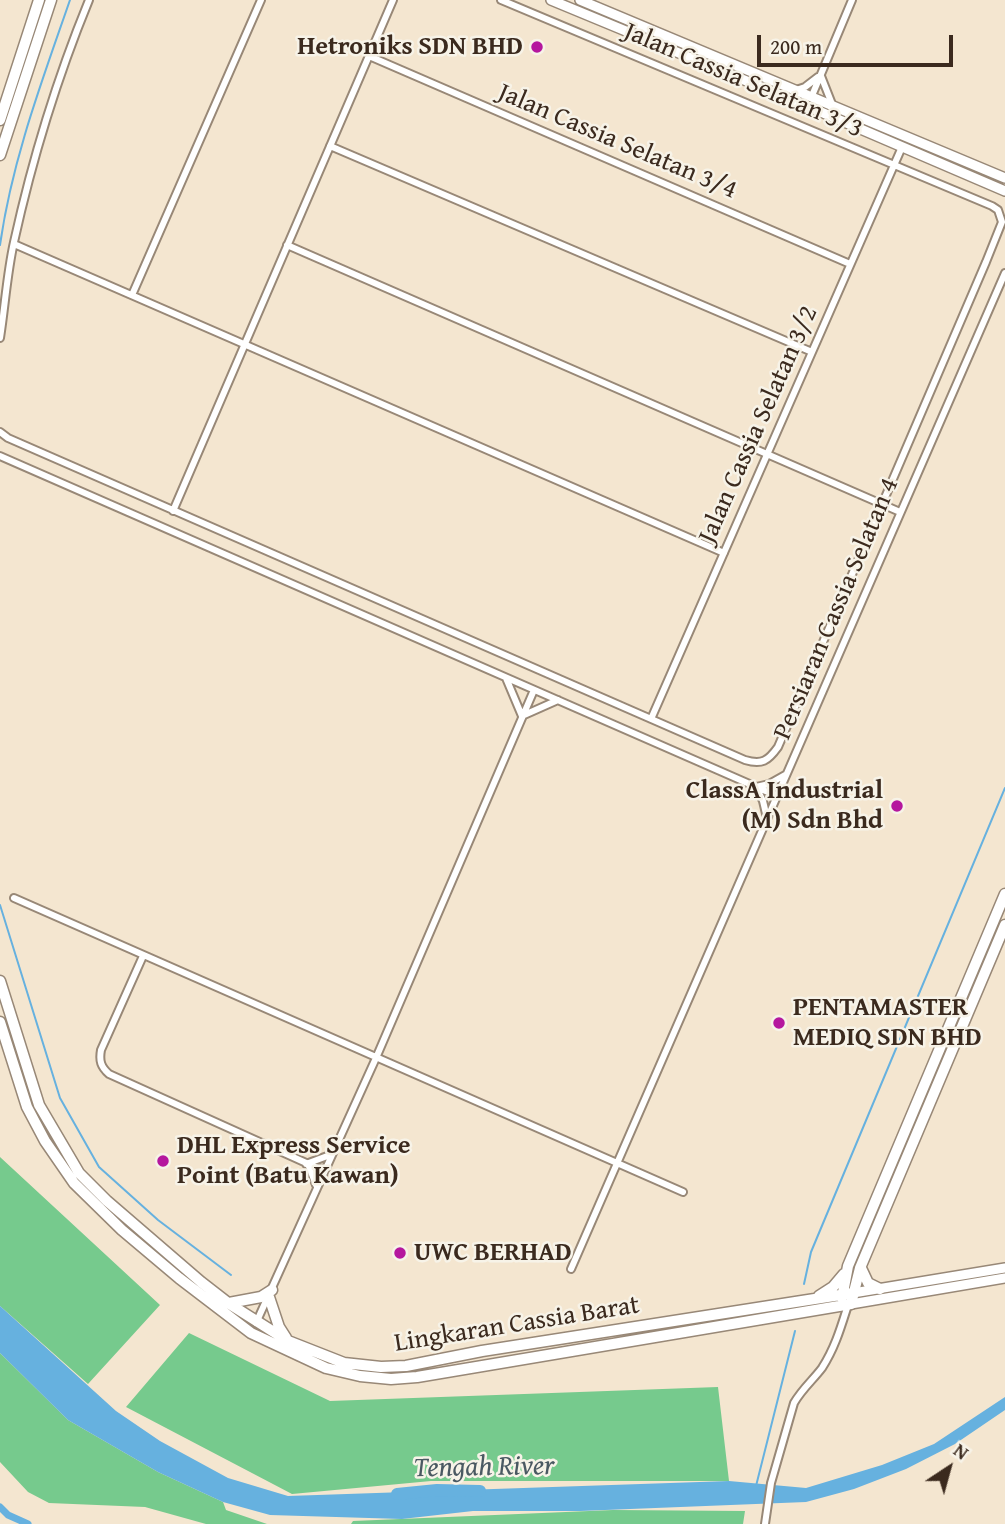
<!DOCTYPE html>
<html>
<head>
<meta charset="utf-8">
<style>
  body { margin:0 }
  #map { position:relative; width:1005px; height:1524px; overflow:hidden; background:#f4e6d0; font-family:"Gentium Book Plus",serif }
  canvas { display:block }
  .north { position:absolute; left:914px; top:1433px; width:70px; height:70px; -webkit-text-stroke:5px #f7f3e8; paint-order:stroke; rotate:36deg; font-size:19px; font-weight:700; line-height:28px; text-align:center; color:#3b2a1e }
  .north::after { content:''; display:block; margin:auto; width:24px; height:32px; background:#3b2a1e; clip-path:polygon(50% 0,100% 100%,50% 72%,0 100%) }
  .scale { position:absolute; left:757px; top:35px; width:196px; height:32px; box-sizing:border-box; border:4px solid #3b2a1e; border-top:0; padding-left:9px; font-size:21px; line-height:24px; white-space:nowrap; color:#3b2a1e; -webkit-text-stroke:5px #f7f3e8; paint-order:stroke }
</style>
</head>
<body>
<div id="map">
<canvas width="1005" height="1524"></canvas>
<div class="north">N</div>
<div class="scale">200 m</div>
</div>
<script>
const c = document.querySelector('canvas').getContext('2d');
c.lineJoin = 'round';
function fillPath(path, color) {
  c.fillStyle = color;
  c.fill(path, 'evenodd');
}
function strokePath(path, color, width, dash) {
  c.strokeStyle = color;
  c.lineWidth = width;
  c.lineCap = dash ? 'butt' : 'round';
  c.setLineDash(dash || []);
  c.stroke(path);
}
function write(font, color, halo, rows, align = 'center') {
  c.font = font + ' "Gentium Book Plus",serif';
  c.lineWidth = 5;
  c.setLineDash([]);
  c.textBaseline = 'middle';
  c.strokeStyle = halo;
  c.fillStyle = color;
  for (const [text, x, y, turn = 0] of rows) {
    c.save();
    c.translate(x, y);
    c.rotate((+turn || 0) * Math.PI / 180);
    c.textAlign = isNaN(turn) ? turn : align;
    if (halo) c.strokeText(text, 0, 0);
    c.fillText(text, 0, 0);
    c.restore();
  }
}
const green = new Path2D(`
  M0,1157l160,148 -72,79 -88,-78z
  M189,1333l141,68 388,-14 11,94h-298l-139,13 -166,-87z
  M0,1353l68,67 90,52 65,30 3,8 41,14h-61l-61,-17 -96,-4 -21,-11 -28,-30z
  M613,1510l132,1 -2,13h-392l2,-3z`);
const water = new Path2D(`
  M0,1306l116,105 44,30 68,37 60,18 441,-15 77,7 76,-23 52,-21 71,-47v13l-50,34 -49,25 -52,20 -48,13 -226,9h-107l-71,8 -132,-4 -47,-13 -65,-30 -90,-52 -68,-67z`);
const stream = new Path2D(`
  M0,245c12,-85 42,-164 70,-245
  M0,905l60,193 39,69 59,53 73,55
  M804,1284l7,-32 194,-464
  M756,1486l39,-155`);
const canal = new Path2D(`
  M0,1507l8,8 20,9`);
const river = new Path2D(`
  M397,1494l40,-4 43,1`);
const street = new Path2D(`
  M369,56l481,208
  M821,76l11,28
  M796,90l9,-3 13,-10
  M811,98l41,-98
  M330,146l482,206
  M14,244l710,309
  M287,245l613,267
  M132,295l129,-295
  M0,338c5,-32 7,-65 14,-96 18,-82 43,-164 75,-242
  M0,432l8,6 737,322c17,5 23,1 33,-13l208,-485 16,-40 -4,-12 -6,-4 -491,-206
  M0,456l777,340
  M173,511l220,-511
  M506,678l16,38 36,-16
  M651,719l251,-572
  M767,818l-4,-17 -7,-14 13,-3 16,-9
  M14,898l669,294
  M143,956l-42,94c-2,11 0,17 8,24l215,97
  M306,1164l24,-9
  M308,1164l8,21
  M571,1269l434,-996
  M256,1323l120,-265 158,-368
  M765,1524l6,-41 23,-80c8,-14 19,-23 28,-35 13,-20 19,-41 26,-63`);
const secondary = new Path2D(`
  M551,0l256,106 198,85
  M580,0l425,178
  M853,1293l152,-25
  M851,1304l154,-26`);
const primary = new Path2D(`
  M0,120l39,-120
  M0,155l51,-155
  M0,981l39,124 40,68 28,28 94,81 27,21 60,38 56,22 37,4 25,-1 76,-15 371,-58
  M0,1022l27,85 18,34 29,42 48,47 57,48 72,55 75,35 34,8 31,3 26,-2 434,-73 9,-36 145,-343
  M861,1268l7,15 12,6
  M819,1296l14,-9 11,-13
  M269,1297l10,30 7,11
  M842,1298l6,-32 157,-372
  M229,1303l32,-6 11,-7`);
const markers = [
  [537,47,7,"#b5179e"],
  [897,806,7,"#b5179e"],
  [779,1023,7,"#b5179e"],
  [163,1161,7,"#b5179e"],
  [400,1253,7,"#b5179e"]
];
const poiNames = [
  ["Hetroniks SDN BHD",523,47,"right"],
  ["ClassA Industrial",883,791,"right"],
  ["(M) Sdn Bhd",883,821,"right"],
  ["PENTAMASTER",793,1008],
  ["MEDIQ SDN BHD",793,1038],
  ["DHL Express Service",177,1146],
  ["Point (Batu Kawan)",177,1176],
  ["UWC BERHAD",414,1253]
];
const streetNames = [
  ["Jalan Cassia Selatan 3/3",743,81,23],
  ["Jalan Cassia Selatan 3/4",617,142,23],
  ["Jalan Cassia Selatan 3/2",759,425,-66],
  ["Persiaran Cassia Selatan 4",837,609,-67],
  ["Lingkaran Cassia Barat",517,1325,-9]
];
const waterNames = [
  ["Tengah River",484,1468,-1]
];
fillPath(green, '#76ca8d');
fillPath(water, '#66b1df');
strokePath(stream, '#66b1df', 2);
strokePath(canal, '#66b1df', 7);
strokePath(river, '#66b1df', 12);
strokePath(street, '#988877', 10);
strokePath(secondary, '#988877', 12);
strokePath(primary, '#988877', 13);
strokePath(street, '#fff', 6);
strokePath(secondary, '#fff', 9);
strokePath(primary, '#fff', 10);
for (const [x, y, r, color] of markers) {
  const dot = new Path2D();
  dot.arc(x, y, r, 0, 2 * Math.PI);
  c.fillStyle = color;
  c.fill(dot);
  strokePath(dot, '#f7f3e8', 2.5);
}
write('bold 26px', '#3b2a1e', '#f7f3e8', poiNames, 'left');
write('26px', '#3b2a1e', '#f7f3e8', streetNames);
write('italic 28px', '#4a5962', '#f7f3e8', waterNames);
</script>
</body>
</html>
